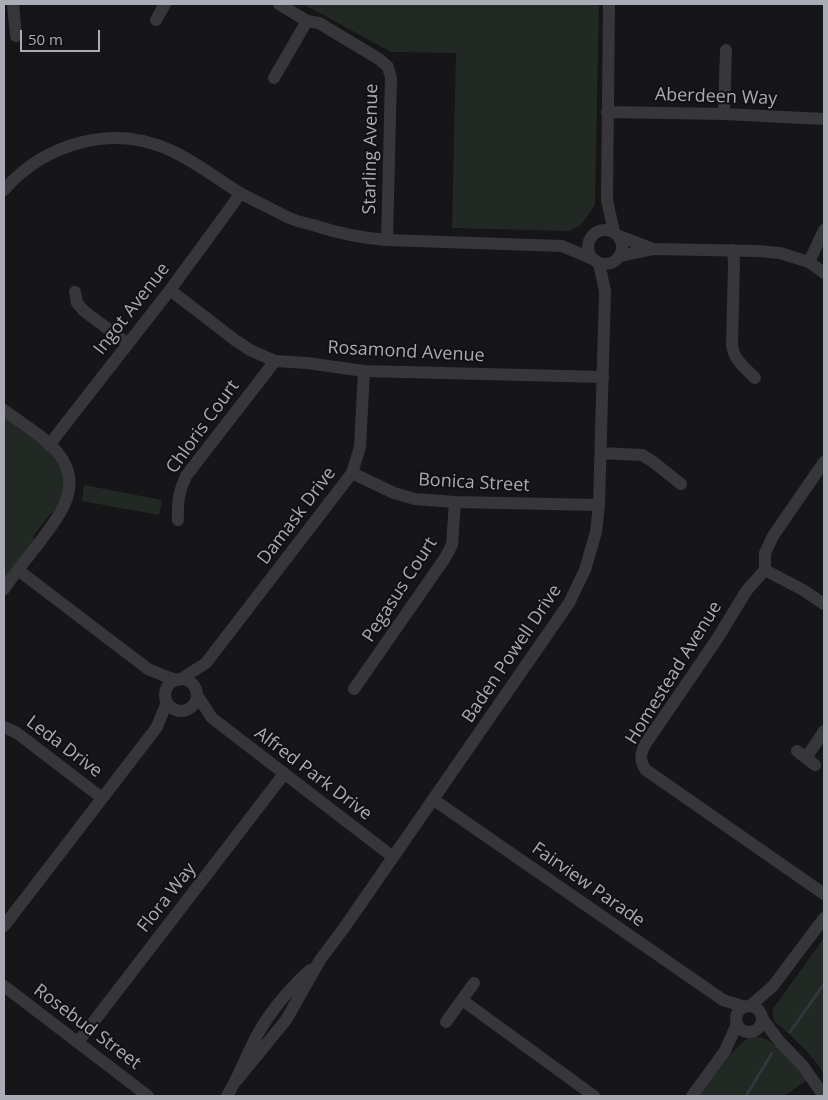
<!DOCTYPE html>
<html>
<head>
<meta charset="utf-8">
<style>
  body { margin:0 }
  #map { position:relative; width:828px; height:1100px; overflow:hidden; background:#161517; font-family:"Open Sans",sans-serif }
  canvas { display:block }
  .frame { position:absolute; inset:0; border:5px solid #a9abb5; pointer-events:none }
  .scale { position:absolute; left:20px; top:30px; width:80px; height:22px; box-sizing:border-box; border:2px solid #a9abb5; border-top:0; padding-left:6px; font-size:15px; line-height:18px; white-space:nowrap; color:#a9abb5; -webkit-text-stroke:4px #111012; paint-order:stroke }
</style>
</head>
<body>
<div id="map">
<canvas width="828" height="1100"></canvas>
<div class="frame"></div>
<div class="scale">50 m</div>
</div>
<script>
const c = document.querySelector('canvas').getContext('2d');
c.lineJoin = 'round';
function fillPath(path, color) {
  c.fillStyle = color;
  c.fill(path, 'evenodd');
}
function strokePath(path, color, width, dash) {
  c.strokeStyle = color;
  c.lineWidth = width;
  c.lineCap = dash ? 'butt' : 'round';
  c.setLineDash(dash || []);
  c.stroke(path);
}
function write(font, color, halo, rows, align = 'center') {
  c.font = font + ' "Open Sans",sans-serif';
  c.lineWidth = 4;
  c.setLineDash([]);
  c.textBaseline = 'middle';
  c.strokeStyle = halo;
  c.fillStyle = color;
  for (const [text, x, y, turn = 0] of rows) {
    c.save();
    c.translate(x, y);
    c.rotate((+turn || 0) * Math.PI / 180);
    c.textAlign = isNaN(turn) ? turn : align;
    if (halo) c.strokeText(text, 0, 0);
    c.fillText(text, 0, 0);
    c.restore();
  }
}
const green = new Path2D(`
  M303,4h296l-4,201 -14,20 -12,6 -117,-3 4,-175 -65,-1z
  M4,416c20,15 64,41 61,70 -1,9 -6,18 -9,26l-5,1 -17,22 -1,6 -29,39z
  M84,485l78,15 -3,15 -77,-14z
  M824,938v136c-13,-21 -31,-37 -50,-53l-2,-11z
  M750,1036c22,-2 46,29 56,45l-22,15h-85l33,-44z`);
const stream = new Path2D(`
  M790,1032l34,-48
  M746,1096l26,-43`);
const minor = new Path2D(`
  M13,4l3,32
  M279,4l28,17 12,2 60,36 9,8 3,11 -4,162
  M609,4l-2,196 7,32
  M156,20l9,-16
  M274,78l33,-57
  M607,112l117,2 100,5
  M724,114l2,-64
  M4,190c41,-47 110,-67 168,-39 24,11 45,28 68,42 15,8 32,16 47,24 8,4 17,6 26,8 24,8 48,13 74,15l175,6 33,14
  M588 247a17 17 0 1 1 34 0a17 17 0 1 1-34 0Z
  M617,235l36,14
  M733,250l1,13 -2,82c2,15 12,22 23,33
  M619,256l34,-7 105,2 22,2 16,5 13,4 15,11
  M809,262l15,-32
  M170,290l65,50 15,10 25,11 32,2 57,8 239,6
  M75,292l2,11 7,8 44,33
  M4,410c17,13 40,26 54,43 27,33 1,63 -19,90 -12,15 -24,30 -35,46
  M49,445l121,-155 63,-86 7,-11
  M601,453l41,2 10,6 29,23
  M824,462l-51,74 -8,17v17l-18,20 -30,49 -71,104c-6,10 -7,18 0,27l178,124
  M352,473l42,20 21,6 40,3 144,3
  M178,520c-1,-17 1,-29 8,-44l89,-115
  M18,570l130,99 19,8 11,3
  M765,570l38,20 21,14
  M181,679l25,-16 146,-190 8,-26 4,-76
  M165 695a16 16 0 1 1 32 0a16 16 0 1 1-32 0Z
  M354,689l91,-131 7,-13 3,-43
  M197,695l15,23 181,139
  M4,727l13,6 85,65
  M797,751l18,14
  M806,758l18,-27
  M434,800l289,200 22,7
  M4,926l153,-199 10,-25
  M4,986l144,110
  M462,1000l132,96
  M750,1006l23,-20 51,-68
  M736 1019a13 13 0 1 1 26 0a13 13 0 1 1-26 0Z
  M762,1018l17,23 24,25 21,30
  M446,1022l28,-39
  M78,1042l206,-268
  M237,1080l49,-60 34,-60 24,-32 225,-325 16,-33 11,-38 3,-27 6,-214 -6,-28
  M227,1096c10,-16 16,-32 24,-49 14,-30 35,-55 59,-77
  M692,1096l33,-45 12,-27`);
const streetNames = [
  ["Aberdeen Way",716,97,2],
  ["Starling Avenue",371,149,-89],
  ["Ingot Avenue",132,309,-52],
  ["Rosamond Avenue",406,352,3],
  ["Chloris Court",203,427,-54],
  ["Bonica Street",474,483,3],
  ["Damask Drive",297,516,-53],
  ["Pegasus Court",400,590,-57],
  ["Baden Powell Drive",512,654,-56],
  ["Homestead Avenue",674,673,-58],
  ["Leda Drive",64,747,37],
  ["Alfred Park Drive",313,774,37],
  ["Fairview Parade",588,885,35],
  ["Flora Way",167,898,-52],
  ["Rosebud Street",87,1027,37]
];
fillPath(green, '#222823');
strokePath(stream, '#30373e', 3);
strokePath(minor, '#37373b', 12);
write('18px', '#a9abb5', '#111012', streetNames);
</script>
</body>
</html>
